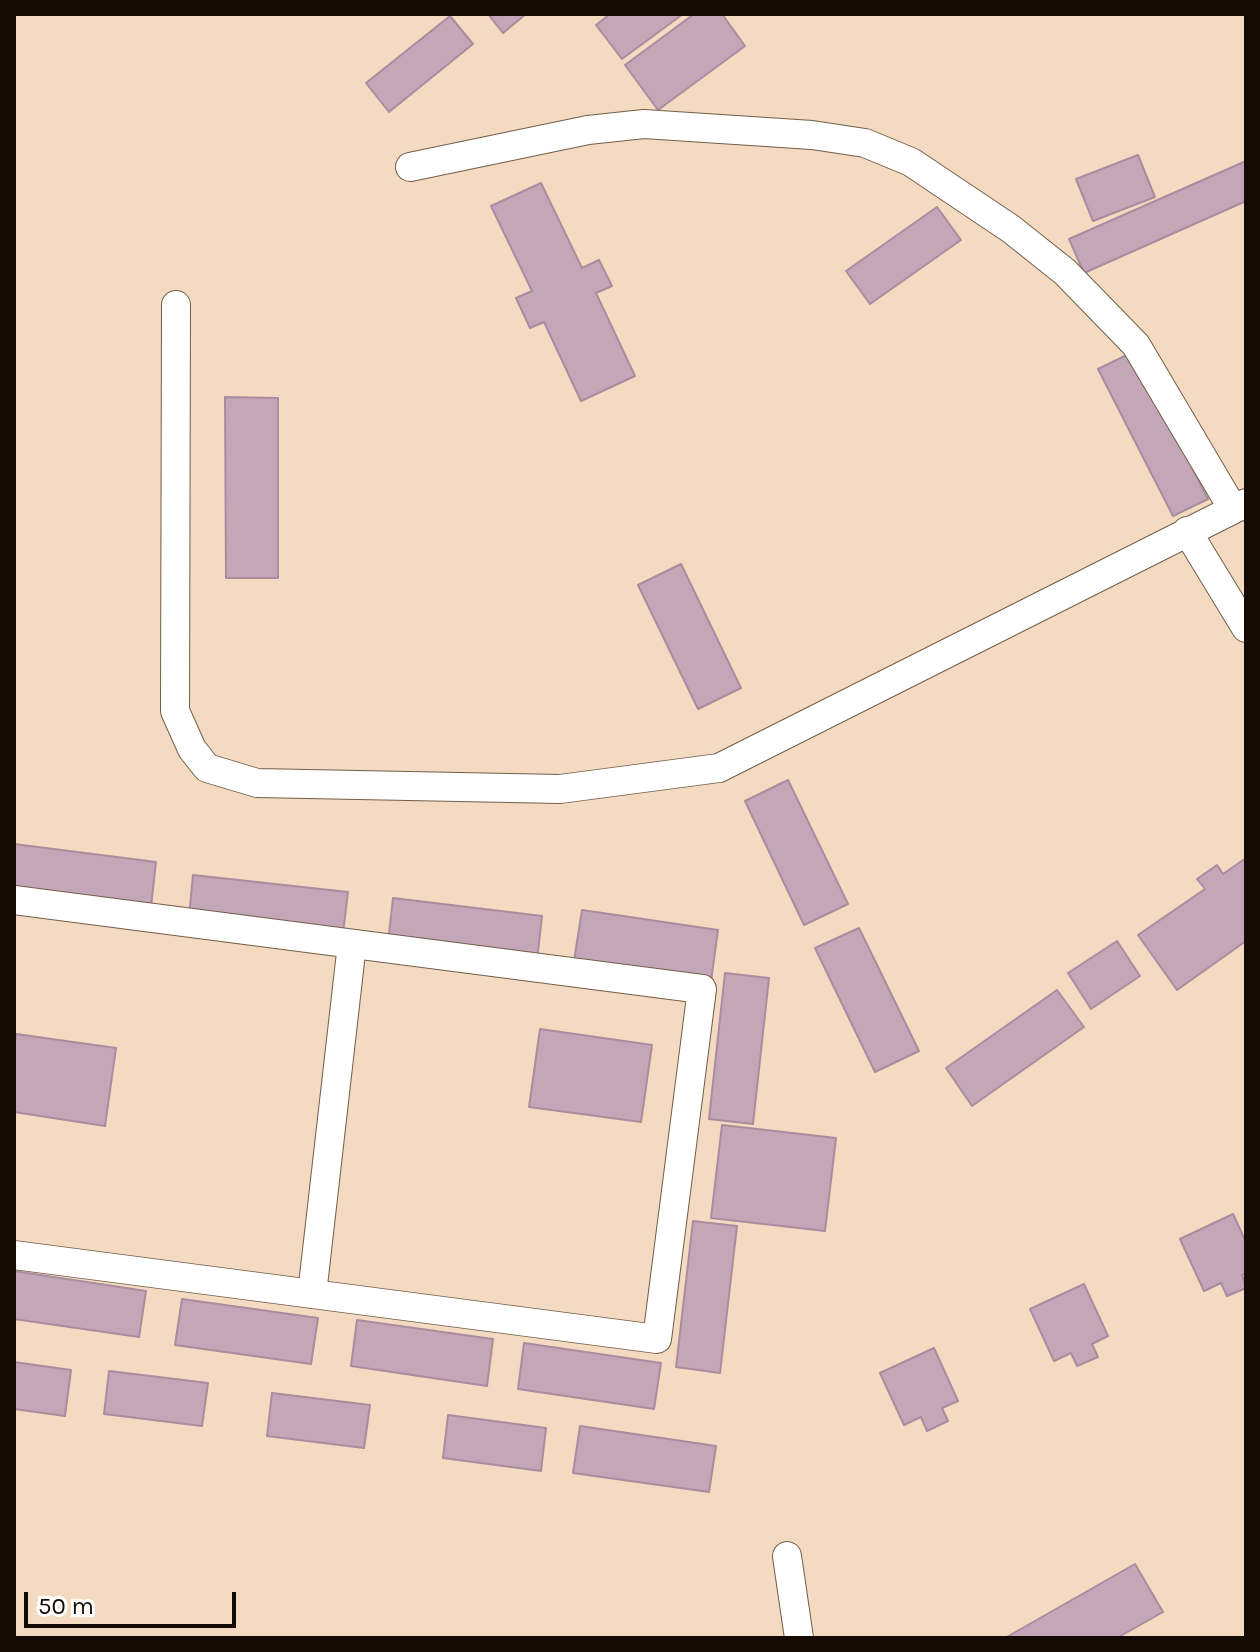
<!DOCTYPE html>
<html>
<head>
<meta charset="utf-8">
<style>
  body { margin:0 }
  #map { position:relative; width:1260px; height:1652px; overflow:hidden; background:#f3dac1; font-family:Karla,sans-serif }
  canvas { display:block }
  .frame { position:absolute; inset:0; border:16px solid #140c04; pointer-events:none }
  .scale { position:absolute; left:24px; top:1592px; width:212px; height:36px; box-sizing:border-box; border:4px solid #140c04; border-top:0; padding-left:10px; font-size:24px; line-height:28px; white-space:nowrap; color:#140c04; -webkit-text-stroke:6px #fff; paint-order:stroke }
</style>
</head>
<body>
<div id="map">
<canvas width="1260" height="1652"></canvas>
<div class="frame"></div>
<div class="scale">50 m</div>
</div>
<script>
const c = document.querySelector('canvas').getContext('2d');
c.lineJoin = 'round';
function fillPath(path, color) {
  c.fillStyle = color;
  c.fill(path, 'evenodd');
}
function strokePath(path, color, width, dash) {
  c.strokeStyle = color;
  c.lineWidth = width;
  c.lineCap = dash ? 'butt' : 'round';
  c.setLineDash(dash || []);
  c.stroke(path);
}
const building = new Path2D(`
  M488,14h38l-23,19z
  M610,14h73l-61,45 -26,-34z
  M694,14h28l23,32 -87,64 -33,-45z
  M450,16l23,28 -84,68 -23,-29z
  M1138,155l17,42 -62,24 -17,-42z
  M1246,161v40l-162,72 -15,-34z
  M541,183l41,85 17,-8 13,26 -16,7 39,83 -54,25 -37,-79 -14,6 -14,-30 16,-7 -41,-85z
  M937,207l24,33 -91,64 -24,-33z
  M1133,352l75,147 -35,17 -75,-147z
  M225,397l53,1v180h-52z
  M681,564l60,124 -43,21 -60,-124z
  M788,780l60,124 -44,21 -59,-124z
  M14,844l142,18 -5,45 -137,-17z
  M1246,858v83l-69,49 -39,-55 67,-46 -8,-10 20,-14 6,9z
  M193,875l155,17 -5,41 -154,-17z
  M393,898l149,18 -5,45 -149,-18z
  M582,910l136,20 -7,51 -137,-20z
  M859,928l60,123 -44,21 -60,-124z
  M1117,941l23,35 -49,33 -23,-36z
  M725,973l44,5 -16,146 -44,-5z
  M1057,990l27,37 -112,79 -26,-38z
  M540,1029l112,16 -11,77 -112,-15z
  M16,1034l100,14 -11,78 -91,-14v-62z
  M722,1125l114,13 -11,93 -114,-13z
  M1233,1214l13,28v31l-4,2 4,13 -19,8 -6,-13 -17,8 -24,-52z
  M693,1221l44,5 -17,147 -44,-6z
  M14,1271l132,20 -7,46 -125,-18z
  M1084,1284l24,52 -16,8 6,13 -21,9 -6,-13 -17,8 -24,-52z
  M182,1299l136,19 -7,46 -136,-19z
  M357,1320l136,19 -6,47 -136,-20z
  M524,1343l137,20 -7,46 -136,-20z
  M934,1348l24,53 -16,7 6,13 -21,10 -6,-14 -17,8 -24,-52z
  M14,1362l57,8 -6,46 -51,-7z
  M109,1371l99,12 -6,43 -98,-12z
  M272,1393l98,12 -6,43 -97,-12z
  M448,1415l98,13 -5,43 -98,-13z
  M580,1426l136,20 -7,46 -136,-19z
  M1135,1564l28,48 -46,26h-112z`);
const minor = new Path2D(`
  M410,167l178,-37 56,-6 168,11 53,8 46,19 100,67 54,43 71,73 97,164
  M176,305l-1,406 17,38 15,19 50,15 303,6 159,-21 527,-265
  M1187,531l59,97
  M14,900l688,89 -45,350 -643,-84
  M312,1294l40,-350
  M787,1556l12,82`);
fillPath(building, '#c4a6b9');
strokePath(building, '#a98c9e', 2);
strokePath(minor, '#735e48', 30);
strokePath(minor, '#fff', 28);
</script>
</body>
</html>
